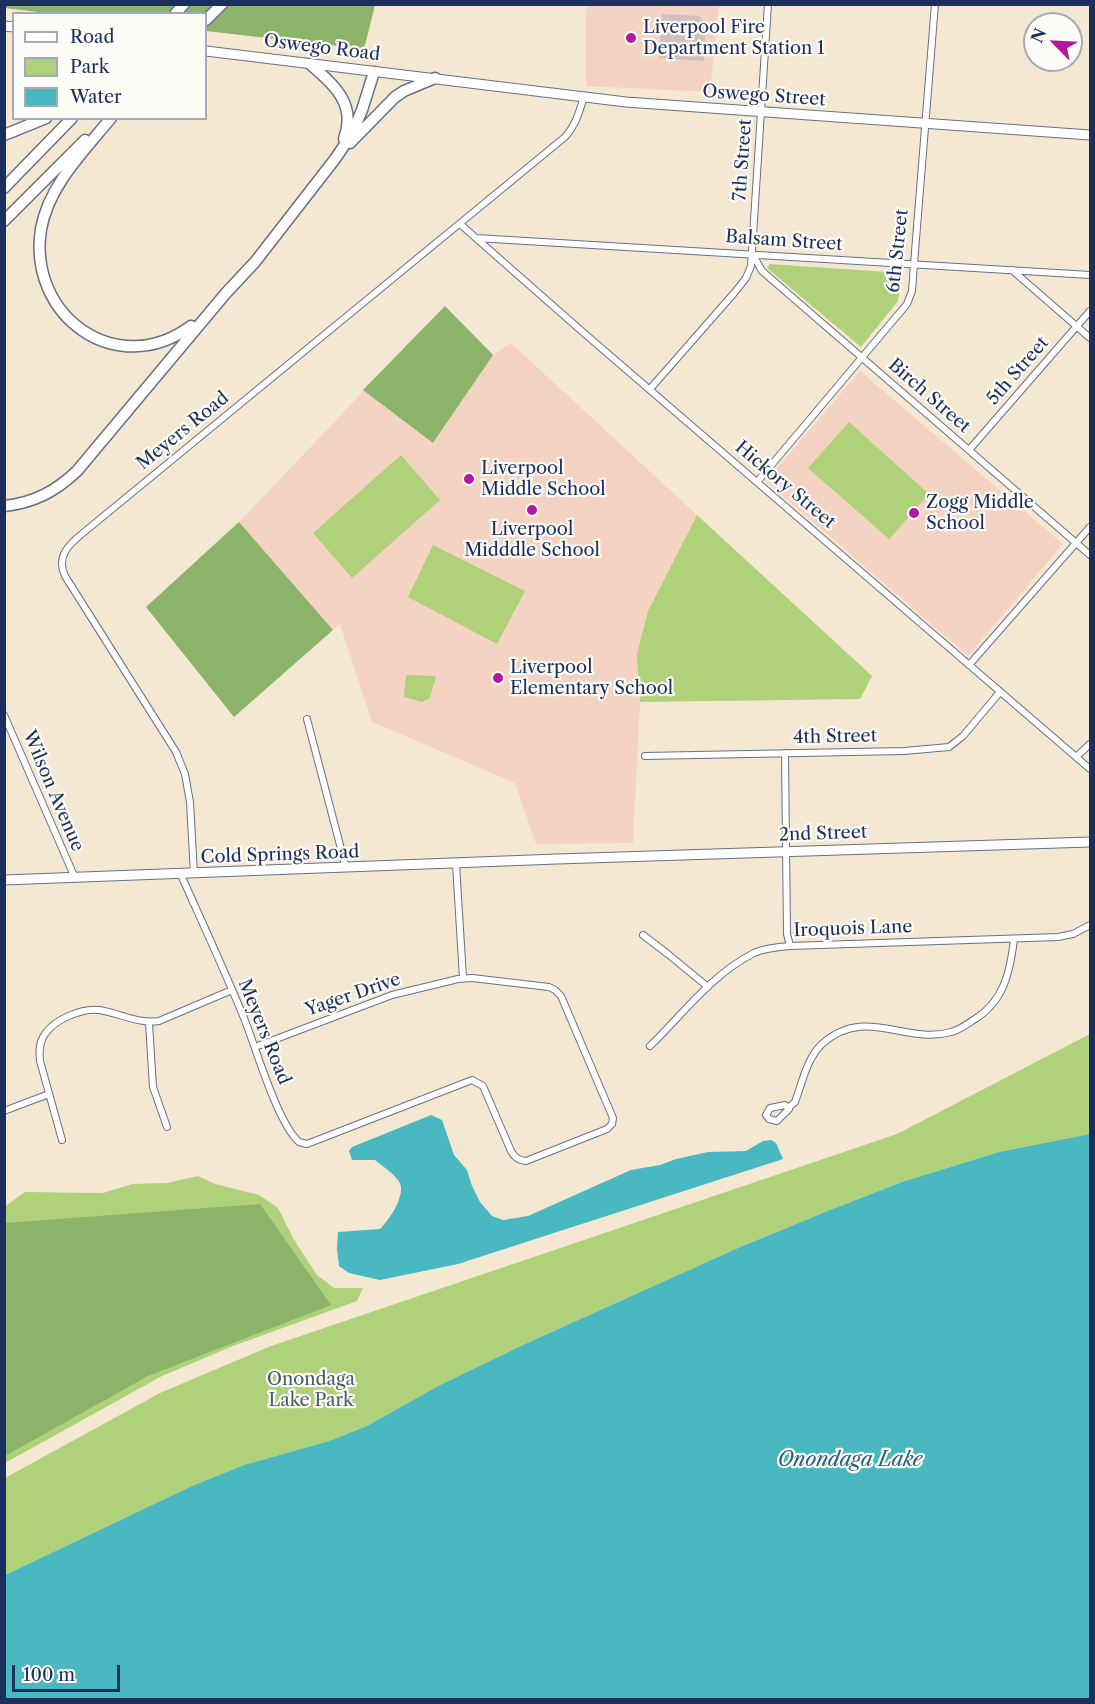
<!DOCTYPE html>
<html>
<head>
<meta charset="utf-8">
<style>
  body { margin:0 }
  #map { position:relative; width:1095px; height:1704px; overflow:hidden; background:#f5e8d2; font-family:"Libre Caslon Text",serif }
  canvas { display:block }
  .frame { position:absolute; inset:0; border:6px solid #1b2f5e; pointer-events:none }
  .legend { position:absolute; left:12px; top:12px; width:195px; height:108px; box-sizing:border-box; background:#fdfcf7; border:2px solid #a3aaba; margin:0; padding:8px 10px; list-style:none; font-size:18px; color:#1b2f5e }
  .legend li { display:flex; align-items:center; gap:12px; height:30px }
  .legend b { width:30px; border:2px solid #a3aaba }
  .north { position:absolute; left:1023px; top:12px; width:60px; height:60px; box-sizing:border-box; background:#fdfcf7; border:2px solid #a3aaba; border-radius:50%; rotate:294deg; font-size:16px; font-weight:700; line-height:24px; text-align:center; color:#1b2f5e }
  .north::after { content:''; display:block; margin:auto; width:21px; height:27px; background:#b5179e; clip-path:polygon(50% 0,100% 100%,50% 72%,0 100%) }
  .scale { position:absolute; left:12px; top:1665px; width:108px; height:27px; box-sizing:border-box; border:3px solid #1b2f5e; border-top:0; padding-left:8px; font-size:18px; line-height:21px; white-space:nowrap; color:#1b2f5e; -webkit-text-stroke:4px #fdfcf7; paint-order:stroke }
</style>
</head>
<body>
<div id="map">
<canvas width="1095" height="1704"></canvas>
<div class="frame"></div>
<ul class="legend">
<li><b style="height:8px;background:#fff"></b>Road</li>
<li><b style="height:16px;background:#afd179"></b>Park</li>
<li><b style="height:16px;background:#49b8c0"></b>Water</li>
</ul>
<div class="north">N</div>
<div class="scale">100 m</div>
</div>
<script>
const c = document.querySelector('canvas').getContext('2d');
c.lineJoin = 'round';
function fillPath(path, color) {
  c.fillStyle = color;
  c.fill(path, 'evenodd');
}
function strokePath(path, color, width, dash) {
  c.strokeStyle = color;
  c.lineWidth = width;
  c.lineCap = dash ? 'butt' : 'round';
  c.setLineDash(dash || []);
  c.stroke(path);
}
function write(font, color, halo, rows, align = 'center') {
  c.font = font + ' "Libre Caslon Text",serif';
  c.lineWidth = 4.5;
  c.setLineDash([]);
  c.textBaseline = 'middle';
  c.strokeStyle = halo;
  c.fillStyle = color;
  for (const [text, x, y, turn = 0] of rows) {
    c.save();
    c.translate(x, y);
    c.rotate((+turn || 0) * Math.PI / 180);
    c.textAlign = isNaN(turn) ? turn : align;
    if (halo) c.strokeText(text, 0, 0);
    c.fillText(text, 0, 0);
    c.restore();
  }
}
const built = new Path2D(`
  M588,5h131l-9,87 -124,-6v-71z
  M511,343l186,172 -49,96 -11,43 3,48 -7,141 -97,1 -21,-61 -143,-61 -32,-98 -7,6 -94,-108 121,-127 3,-5 70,53 60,-88z
  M860,371l203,173 -95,112 -202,-175z`);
const industrial = new Path2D(`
  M662,14l37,2 7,8 -2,37 -45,-3z`);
const green = new Path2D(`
  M769,264l133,9 -4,28 -37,46 -93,-78z
  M849,422l80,72 -40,45 -81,-71z
  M401,455l39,45 -88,78 -39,-45z
  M697,515l175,161 -12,23 -220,3 -3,-48 11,-43z
  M433,545l92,46 -28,53 -89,-47z
  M406,675l30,1 -6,22 -8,4 -18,-5z
  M1090,1034v100l-91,18 -97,30 -72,28 -92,38 -213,96 -87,42 -71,40 -38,15 -85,24 -52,21 -187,89v-97l155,-85 111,-47 626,-212z
  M198,1176l17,8 44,11 19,13 15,30 24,37 17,13h29l-6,13 -124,45 -71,30 -157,87 -1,-256 21,-15 78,1 29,-9 35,-1z`);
const forest = new Path2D(`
  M5,4l370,1 -11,44 -158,-18v-17h-151l-50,-6z
  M445,306l48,49 -60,88 -70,-53z
  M239,522l94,108 -99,87 -88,-110z
  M260,1204l71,101 -183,71 -143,80v-233z`);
const water = new Path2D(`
  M431,1115l11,5 12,35 13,15 5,16 8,16 12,14 11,4 25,-4 103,-46 29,-5 16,-6 32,-7 38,-1 17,-10 8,-1 5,3 7,16 -325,105 -78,16 -31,-7 -10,-7 -2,-17 1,-17 42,-3c9,-9 22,-28 21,-42 -1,-10 -19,-21 -26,-27h-23l-3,-9 3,-4z
  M1090,1134v565h-1085v-124l187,-89 52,-21 85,-24 38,-15 71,-40 87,-42 213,-96 92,-38 72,-28 97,-30z`);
const minor = new Path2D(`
  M460,224l125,110 505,435
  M476,238l614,37
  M753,255l9,16 328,284
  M1012,270l78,68
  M650,389l85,-97 11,-14 5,-12 17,-262
  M969,450l121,-139
  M757,482l150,-178 5,-13 2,-27 21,-260
  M969,665l121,-138
  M4,715l71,163
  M307,719l39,149
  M785,753l2,181 3,12
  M645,756l259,-5 45,-4 14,-11 37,-44
  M1077,756l13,-12
  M456,864l7,114
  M194,874l-4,-72 -5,-28 -9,-22 -111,-176c-9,-19 3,-31 18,-43l482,-396c11,-12 14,-25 19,-40
  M181,875c21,47 43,94 63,143 12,30 33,104 55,124l8,2 165,-64 11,6 28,65c4,7 7,9 15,10l81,-32 5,-5 1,-6 -52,-122 -6,-6 -6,-3 -77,-9 -14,1 -66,16 -137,52
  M643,935l26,20 39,32
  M149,1023l4,64 14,40
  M650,1046c33,-32 62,-72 104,-93 11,-5 24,-6 36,-7l268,-9 15,-3 17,-9
  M785,1105l4,4 -12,12 -8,-2 -3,-4 4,-7z
  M789,1107l6,-5c7,-19 12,-44 27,-58 43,-39 83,1 129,-12 9,-2 16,-8 24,-13 29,-18 35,-47 39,-79
  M4,1111l45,-17
  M62,1140l-22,-79c-1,-10 -1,-19 5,-27 10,-15 37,-26 54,-24 21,3 38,14 60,11l73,-31`);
const primary = new Path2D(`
  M4,26l10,1
  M206,51l420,51 464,33
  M4,880l553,-21 533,-17`);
const motorway = new Path2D(`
  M175,14l9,-10
  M206,20l16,-16
  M310,64c24,21 47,40 34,75
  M111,118c-27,33 -62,67 -70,111 -14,87 76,152 150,97
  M4,135l42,-17
  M350,143l45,-46 9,-6 31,-13
  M4,188l68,-70
  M4,221l81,-81
  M4,506c30,-3 52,-15 73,-35l149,-178 29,-31 80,-103 17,-25 10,-24 12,-38`);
const markers = [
  [631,38,6,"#b5179e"],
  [469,479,6,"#b5179e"],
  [532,510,6,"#b5179e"],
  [914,513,6,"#b5179e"],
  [498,678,6,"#b5179e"]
];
const poiNames = [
  ["Liverpool Fire",643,28],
  ["Department Station 1",643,49],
  ["Liverpool",481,469],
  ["Middle School",481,490],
  ["Zogg Middle",926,503],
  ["School",926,524],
  ["Liverpool",532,530,"center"],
  ["Midddle School",532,551,"center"],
  ["Liverpool",510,668],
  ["Elementary School",510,689]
];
const streetNames = [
  ["Oswego Road",322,48,7],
  ["Oswego Street",764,96,4],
  ["7th Street",743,160,-86],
  ["Balsam Street",784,241,4],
  ["6th Street",898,251,-84],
  ["5th Street",1018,371,-49],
  ["Birch Street",929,396,41],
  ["Meyers Road",183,431,-39],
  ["Hickory Street",785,485,40],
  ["4th Street",835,737,-1],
  ["Wilson Avenue",53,791,67],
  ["2nd Street",823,834,-2],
  ["Cold Springs Road",280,855,-2],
  ["Iroquois Lane",853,929,-2],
  ["Yager Drive",353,995,-19],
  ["Meyers Road",264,1032,68]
];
const parkNames = [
  ["Onondaga",311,1380],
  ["Lake Park",311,1401]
];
const waterNames = [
  ["Onondaga Lake",850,1460]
];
fillPath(built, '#f5d3c2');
fillPath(industrial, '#d1c0bd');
fillPath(green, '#afd179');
fillPath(forest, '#8bb369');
fillPath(water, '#49b8c0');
strokePath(minor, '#677087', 8);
strokePath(primary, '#677087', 11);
strokePath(motorway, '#677087', 13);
strokePath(minor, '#fff', 6);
strokePath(primary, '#fff', 9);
strokePath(motorway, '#fff', 10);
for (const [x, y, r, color] of markers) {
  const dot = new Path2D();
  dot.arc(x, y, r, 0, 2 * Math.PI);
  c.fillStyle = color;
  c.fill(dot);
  strokePath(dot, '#fdfcf7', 2);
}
write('18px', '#1b2f5e', '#fdfcf7', poiNames, 'left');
write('18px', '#1b2f5e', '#fdfcf7', streetNames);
write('18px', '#476066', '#fdfcf7', parkNames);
write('italic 20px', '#2b5f80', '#fdfcf7', waterNames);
</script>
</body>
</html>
